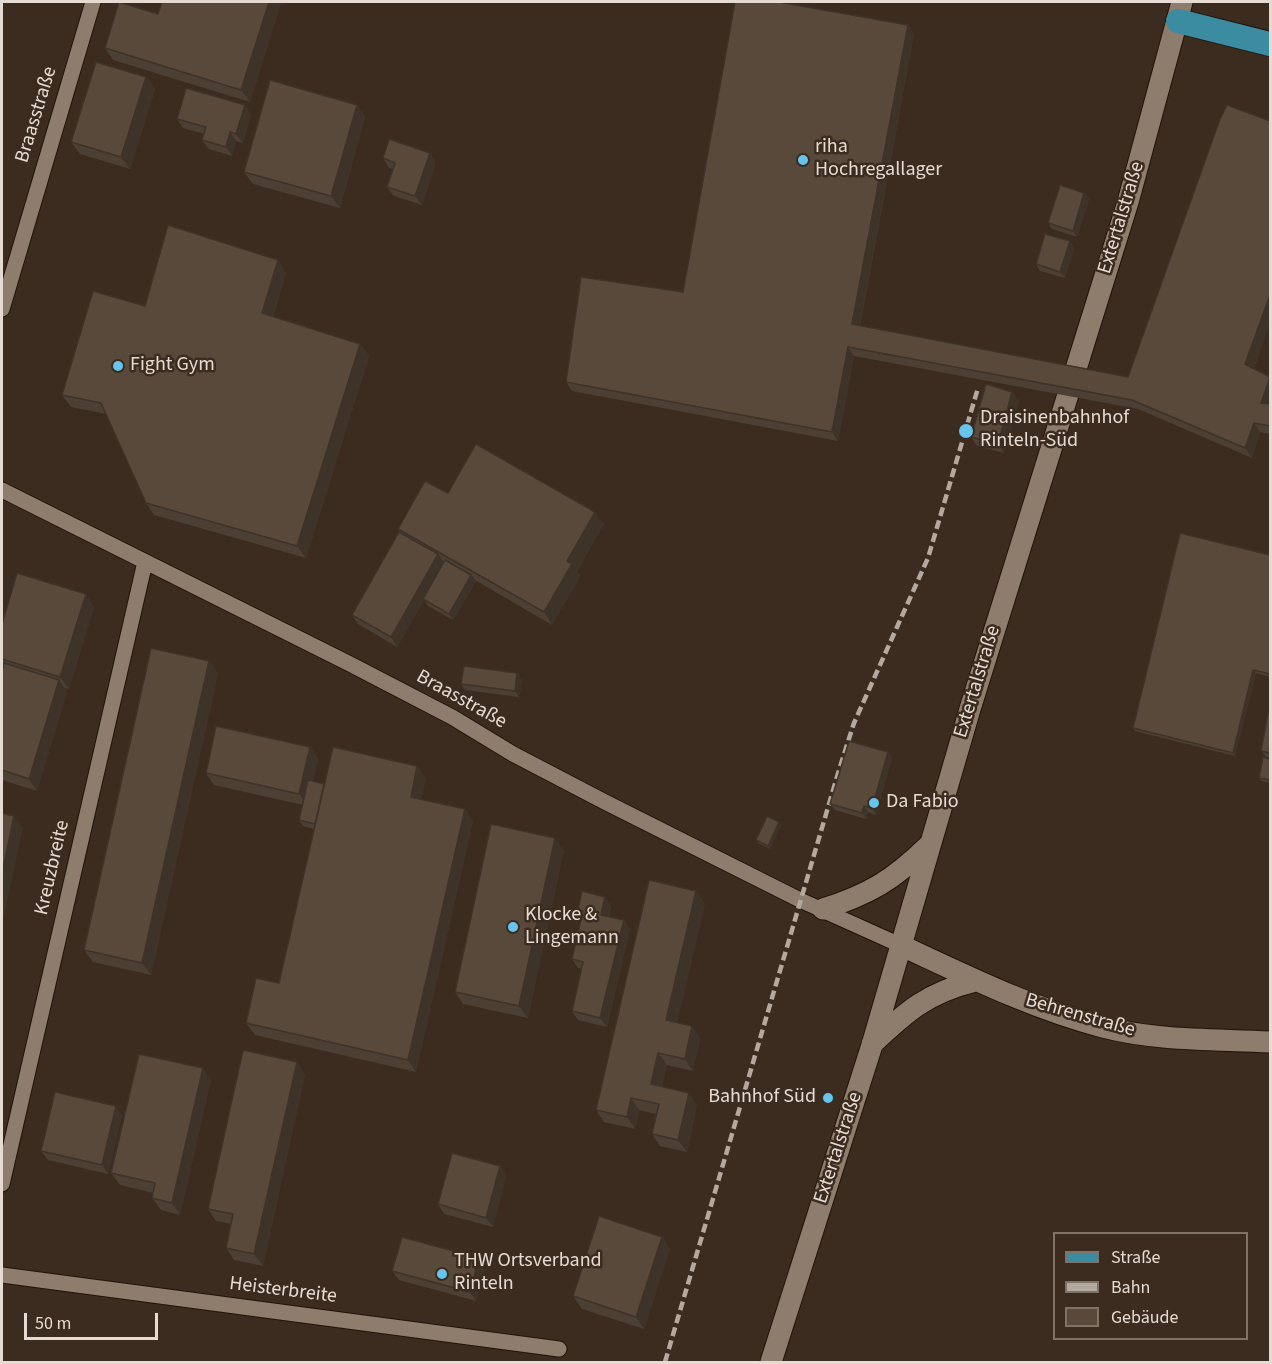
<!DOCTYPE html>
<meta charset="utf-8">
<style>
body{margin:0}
#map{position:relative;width:1272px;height:1364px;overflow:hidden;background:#3b2c1f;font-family:"Source Sans 3",sans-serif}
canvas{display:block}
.frame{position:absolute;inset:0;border:3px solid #e5dbd3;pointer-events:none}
.legend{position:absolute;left:1053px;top:1232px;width:195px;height:108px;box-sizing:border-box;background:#3b2c1f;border:2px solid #7f7267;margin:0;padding:8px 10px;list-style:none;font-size:18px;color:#e5dbd3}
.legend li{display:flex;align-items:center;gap:12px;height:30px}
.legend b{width:30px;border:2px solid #7f7267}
.scale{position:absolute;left:24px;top:1313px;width:134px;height:27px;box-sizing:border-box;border:3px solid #e5dbd3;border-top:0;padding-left:8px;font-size:18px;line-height:21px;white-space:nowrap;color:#e5dbd3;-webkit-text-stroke:4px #3b2c1f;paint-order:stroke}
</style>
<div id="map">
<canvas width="1272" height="1364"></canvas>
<div class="frame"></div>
<ul class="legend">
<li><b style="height:8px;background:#3b8ba1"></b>Straße</li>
<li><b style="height:8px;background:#b4a9a0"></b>Bahn</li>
<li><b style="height:16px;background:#58493b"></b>Gebäude</li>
</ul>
<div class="scale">50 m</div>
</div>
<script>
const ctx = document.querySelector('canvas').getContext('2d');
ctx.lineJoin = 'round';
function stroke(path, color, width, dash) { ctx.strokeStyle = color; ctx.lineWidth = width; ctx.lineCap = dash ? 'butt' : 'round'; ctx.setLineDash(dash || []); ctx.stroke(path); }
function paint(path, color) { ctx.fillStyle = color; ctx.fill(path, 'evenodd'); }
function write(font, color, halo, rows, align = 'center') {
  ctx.font = font + ' "Source Sans 3",sans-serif'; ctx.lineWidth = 5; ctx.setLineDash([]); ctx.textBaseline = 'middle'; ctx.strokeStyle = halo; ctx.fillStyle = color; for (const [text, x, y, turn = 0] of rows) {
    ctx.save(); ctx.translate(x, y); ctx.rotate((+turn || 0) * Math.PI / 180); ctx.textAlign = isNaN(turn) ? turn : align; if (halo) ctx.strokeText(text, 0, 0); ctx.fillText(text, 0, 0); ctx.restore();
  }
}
const street = new Path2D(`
 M2,309L93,2
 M2,490L350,664L452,717L513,754L605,802L800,900L900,945
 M2,1184L145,562
 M2,1275L559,1349`);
const secondary = new Path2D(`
 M823,909C870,894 893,880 928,846
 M900,945C967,976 1031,1008 1103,1027C1157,1041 1215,1039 1270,1042
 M872,1044C907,1011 927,993 975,981
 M771,1362L872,1045L970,709L1128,202L1182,2`);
const primary = new Path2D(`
 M1178,21L1270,44`);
stroke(street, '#211408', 17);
stroke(secondary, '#211408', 23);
stroke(primary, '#211408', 26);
stroke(street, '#8e7c6d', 15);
stroke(secondary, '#8e7c6d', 21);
stroke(primary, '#3b8ba1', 24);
stroke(new Path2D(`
 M665,1362L839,770L854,723L928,558L978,388`), '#b4a9a0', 4.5, [9, 4.5]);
paint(new Path2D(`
 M162,2H281L250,102L113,60L105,48L158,14Z
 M908,25L914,34L860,326L1128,377L1270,121V322L1254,368L1270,378V434L1260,432L1252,458L1138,409L854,356L838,441L572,391L566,382L683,292Z
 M146,77L155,89L130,169L80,154L71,142Z
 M357,105L365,117L340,208L253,184L244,172Z
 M251,114L243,143L236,141L232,156L209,149L202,140L204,134L183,128L177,119Z
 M383,158L436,162L422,205L394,196L387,187L393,169L389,168Z
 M1084,193L1089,199L1077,237L1052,229L1048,223Z
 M1070,241L1074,248L1065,278L1040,271L1036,264Z
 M278,260L286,273L273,317L360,344L369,356L306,558L154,515L146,503L106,414L71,407L62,395L145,306Z
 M1012,392L1019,401L1004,453L977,446L971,437Z
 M448,493L604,524L577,571L580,576L552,625L475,580L476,581L453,620L428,606L424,600L397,647L358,624L352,615L400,533L398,529Z
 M1270,555V677L1256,673L1235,756L1135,731L1133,728Z
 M94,607L69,689L65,688L67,692L37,791L2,780V624Z
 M209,661L218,673L151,975L93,962L84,950Z
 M517,673L522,680L519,697L465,690L461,684Z
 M1270,714V758L1266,757L1261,751Z
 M310,747L318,759L313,781L324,784L417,766L426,779L421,799L465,809L473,821L416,1072L255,1035L246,1023L279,983L314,829L303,826L299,820L303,805L214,785L206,773Z
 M888,752L892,758L876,815L868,812L866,819L835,810L830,804Z
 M1270,759V783L1261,781L1259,778Z
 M779,822L781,825L770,849L758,843L756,840Z
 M564,850L528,1018L463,1004L455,992Z
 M605,897L611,906L609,917L624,920L630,929L607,1027L578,1020L572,1011L582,969L578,968L572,959L582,917L578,910Z
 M705,903L677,1023L692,1026L700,1039L693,1071L667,1065L662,1087L697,1105L687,1152L660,1146L652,1134L656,1114L639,1110L635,1129L604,1122L596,1110Z
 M203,1068L211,1080L180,1215L161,1210L152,1198L153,1193L120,1185L111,1173Z
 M305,1074L263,1266L234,1260L226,1248L231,1224L216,1221L208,1209Z
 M122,1115L108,1174L48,1160L41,1151Z
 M500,1166L506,1175L493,1227L444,1214L438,1204Z
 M662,1237L670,1249L644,1329L582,1309L573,1296Z
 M485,1267L476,1301L399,1280L392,1271Z`), '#4c3f33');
paint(new Path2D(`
 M269,2H281L250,102L241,90Z
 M908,25L914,34L858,334L852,324Z
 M2,61L4,64L2,74Z
 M146,77L155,89L130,169L121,157Z
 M245,105L251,114L243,143L236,134Z
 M357,105L365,117L340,208L331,196Z
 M230,132L236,141L232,156L226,147Z
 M430,153L436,162L422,205L415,196Z
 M1084,193L1089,199L1077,237L1073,231Z
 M1070,241L1074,248L1065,278L1060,272Z
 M278,260L286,273L270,325L262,313Z
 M1270,295V322L1252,373L1245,364Z
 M360,344L369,356L306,558L297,546Z
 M848,347L854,356L838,441L832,432Z
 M1270,377V403L1268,412L1261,403Z
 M1012,392L1019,401L1004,453L998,444Z
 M1254,423L1260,432L1252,458L1245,448Z
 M595,512L604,524L577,571L580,576L552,625L544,612L567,561Z
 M438,554L445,564L397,647L391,637Z
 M471,575L476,581L453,620L449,614Z
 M86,594L94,607L69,689L60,677Z
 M209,661L218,673L151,975L142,963Z
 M1253,670L1256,673L1235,756L1233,753Z
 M517,673L522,680L519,697L515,691Z
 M59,680L67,692L37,791L29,779Z
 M310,747L318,759L308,806L299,794Z
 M888,752L892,758L876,815L872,808Z
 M417,766L426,779L419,809L411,797Z
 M864,806L868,812L866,819L862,813Z
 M465,809L473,821L416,1072L408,1060Z
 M14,816L23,828L2,925V874Z
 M779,822L781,825L770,849L768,846Z
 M555,838L564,850L528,1018L519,1006Z
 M696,891L705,903L675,1033L666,1020Z
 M605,897L611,906L607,924L601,915Z
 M624,920L630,929L607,1027L600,1018Z
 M692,1026L700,1039L693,1071L685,1059Z
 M658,1053L667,1065L660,1096L651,1084Z
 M297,1062L305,1074L263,1266L254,1254Z
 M203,1068L211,1080L180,1215L172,1203Z
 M689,1093L697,1105L687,1152L678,1140Z
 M631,1098L639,1110L635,1129L627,1117Z
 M116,1106L122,1115L108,1174L102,1165Z
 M500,1166L506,1175L493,1227L486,1218Z
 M662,1237L670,1249L644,1329L636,1317Z
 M479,1258L485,1267L476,1301L470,1292Z`), '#3e3329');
const building = new Path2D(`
 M119,2L158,14L162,2H269L241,90L105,48Z
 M735,2H779L908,25L852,324L1128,377L1220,119L1227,105L1270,121V295L1245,364L1270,377L1261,403L1270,404V426L1254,423L1245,448L1132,400L848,347L832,432L566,382L581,277L683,292Z
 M96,62L146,77L121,157L71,142Z
 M270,80L357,105L331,196L244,172Z
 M186,88L245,105L236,134L230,132L226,147L202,140L206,127L177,119Z
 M389,139L430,153L415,196L387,187L395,163L383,158Z
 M1060,185L1084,193L1073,231L1048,223Z
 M168,225L278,260L262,313L360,344L297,546L146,503L101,403L62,395L93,291L145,306Z
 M1045,234L1070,241L1060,272L1036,264Z
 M986,384L1012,392L998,444L971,437Z
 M476,444L595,512L567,561L572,564L544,612L398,529L425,481L448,493Z
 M399,532L438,554L391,637L352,615Z
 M1180,533L1270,555V674L1253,670L1233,753L1133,728Z
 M445,560L471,575L449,614L423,599Z
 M17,573L86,594L60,677L2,659V624Z
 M151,648L209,661L142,963L84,950Z
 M4,663L59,680L29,779L2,770V671Z
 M464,666L517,673L515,691L461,684Z
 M1268,713L1270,714V753L1261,751Z
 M216,726L310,747L299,794L206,773Z
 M849,741L888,752L872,808L864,806L862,813L830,804Z
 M333,747L417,766L411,797L465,809L408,1060L246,1023L256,978L279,983Z
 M1263,757L1270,759V780L1259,778Z
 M308,780L324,784L315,824L299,820Z
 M2,813L14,816L2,874Z
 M767,816L779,822L768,846L756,840Z
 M491,824L555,838L519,1006L455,992Z
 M649,880L696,891L666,1020L692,1026L685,1059L658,1053L651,1084L689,1093L678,1140L652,1134L659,1104L631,1098L627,1117L596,1110Z
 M582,891L605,897L601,915L624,920L600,1018L572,1011L583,962L572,959L583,911L578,910Z
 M243,1050L297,1062L254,1254L226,1248L233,1214L208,1209Z
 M139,1054L203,1068L172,1203L152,1198L155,1183L111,1173Z
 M55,1092L116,1106L102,1165L41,1151Z
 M452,1153L500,1166L486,1218L438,1204Z
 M599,1216L662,1237L636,1317L573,1296Z
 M402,1237L479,1258L470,1292L392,1271Z`);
paint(building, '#58493b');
stroke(building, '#3e3329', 1.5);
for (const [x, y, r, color] of [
 [803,160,6,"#66c4ef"],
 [118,366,6,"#66c4ef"],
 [966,431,8,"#66c4ef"],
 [874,803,6,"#66c4ef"],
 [513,927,6,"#66c4ef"],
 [828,1098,6,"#66c4ef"],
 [442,1274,6,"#66c4ef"]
]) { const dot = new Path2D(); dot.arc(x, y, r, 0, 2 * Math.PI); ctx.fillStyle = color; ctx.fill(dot); stroke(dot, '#3b2c1f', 2); }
write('20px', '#e5dbd3', '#3b2c1f', [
 ["Braasstraße",37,115,-73],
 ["Extertalstraße",1122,218,-73],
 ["Extertalstraße",978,682,-73],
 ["Braasstraße",461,700,29],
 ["Kreuzbreite",53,868,-77],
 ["Behrenstraße",1080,1016,16],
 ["Extertalstraße",839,1148,-72],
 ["Heisterbreite",283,1291,7]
]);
write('20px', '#e5dbd3', '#3b2c1f', [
 ["riha",815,148],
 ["Hochregallager",815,171],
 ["Fight Gym",130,366],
 ["Draisinenbahnhof",980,419],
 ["Rinteln-Süd",980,442],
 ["Da Fabio",886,803],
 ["Klocke &",525,916],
 ["Lingemann",525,939],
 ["Bahnhof Süd",816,1098,"right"],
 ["THW Ortsverband",454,1262],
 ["Rinteln",454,1285]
], 'left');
</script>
